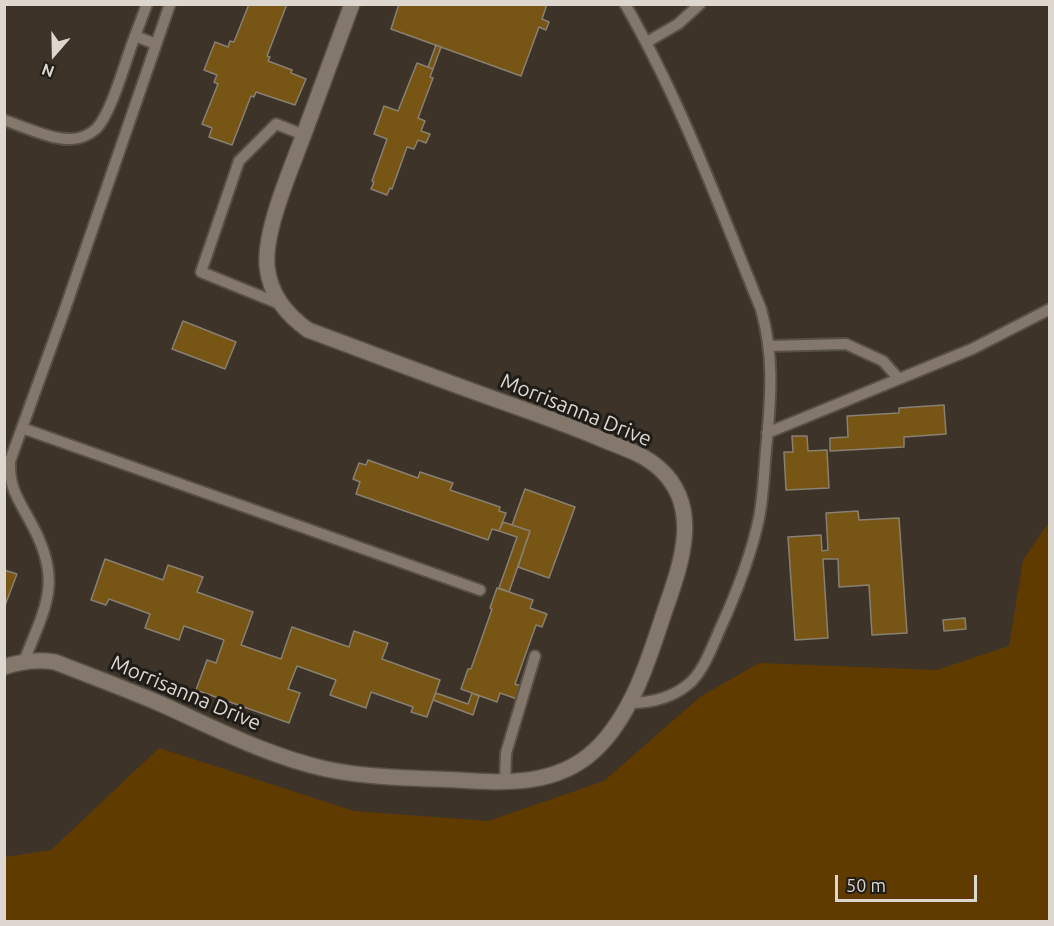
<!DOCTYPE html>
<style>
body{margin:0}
#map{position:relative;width:1054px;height:926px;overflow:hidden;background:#3d3328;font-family:Ubuntu,sans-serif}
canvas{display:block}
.frame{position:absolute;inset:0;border:6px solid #ddd7d0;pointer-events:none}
.north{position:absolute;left:24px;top:24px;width:60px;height:60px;-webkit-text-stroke:4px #201c17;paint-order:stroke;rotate:200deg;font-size:16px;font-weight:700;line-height:24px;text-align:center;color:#ddd7d0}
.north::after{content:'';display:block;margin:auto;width:21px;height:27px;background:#ddd7d0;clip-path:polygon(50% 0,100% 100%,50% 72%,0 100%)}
.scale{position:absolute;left:835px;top:875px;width:142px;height:27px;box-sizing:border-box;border:3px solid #ddd7d0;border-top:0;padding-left:8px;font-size:18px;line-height:21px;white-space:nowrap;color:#ddd7d0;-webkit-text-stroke:4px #201c17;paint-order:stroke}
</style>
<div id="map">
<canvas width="1054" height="926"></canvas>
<div class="frame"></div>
<div class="north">N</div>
<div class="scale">50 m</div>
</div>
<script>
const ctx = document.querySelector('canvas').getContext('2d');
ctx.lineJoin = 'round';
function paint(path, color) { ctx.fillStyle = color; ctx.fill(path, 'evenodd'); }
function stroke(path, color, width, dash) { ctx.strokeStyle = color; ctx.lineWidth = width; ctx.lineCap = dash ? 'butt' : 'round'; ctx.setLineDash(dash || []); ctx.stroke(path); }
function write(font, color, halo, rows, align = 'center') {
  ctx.font = font + ' Ubuntu,sans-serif'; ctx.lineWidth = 6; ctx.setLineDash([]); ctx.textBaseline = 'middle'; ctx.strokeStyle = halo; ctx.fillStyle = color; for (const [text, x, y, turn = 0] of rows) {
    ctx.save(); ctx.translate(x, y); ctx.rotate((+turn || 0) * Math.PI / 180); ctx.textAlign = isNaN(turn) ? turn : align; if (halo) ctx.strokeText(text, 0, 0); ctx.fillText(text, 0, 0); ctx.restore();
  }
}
paint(new Path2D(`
 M1049,524V921H5V857L51,850L159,748L354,811L488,821L604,781L700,697L759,663L937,670L1009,646L1023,560L1047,525Z`), '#603b00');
const building = new Path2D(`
 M249,4H287L267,56L270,57L268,61L292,70L291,73L306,79L295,105L256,92L254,97L251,96L232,145L209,137L212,128L202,124L218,84L214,82L217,75L204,70L215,42L228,47L230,41L234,42Z
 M399,4H547L542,19L549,22L546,30L539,27L521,76L391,29Z
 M436,45L441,47L433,69L428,67Z
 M417,63L433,69L430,77L433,78L418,118L425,121L421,131L430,134L426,143L418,140L414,149L407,147L392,189L390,188L387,195L371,189L374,182L372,181L387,139L374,134L384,106L398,111Z
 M183,321L236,342L225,369L172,349Z
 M944,405L946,434L904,437V447L830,451V438L848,437L847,416L899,413V408Z
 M792,436H807L808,451L827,450L829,488L786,490L784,452H793Z
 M368,460L418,478L420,472L453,483L450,490L500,507L499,511L506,513L499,531L492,529L488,540L356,494L360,482L353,479L359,463L366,465Z
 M525,489L575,507L549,578L518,567L530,531L512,525Z
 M858,511L859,520L899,518L907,633L872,635L869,585L839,587L838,559H823L828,638L795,640L788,537L821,535L822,551L828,550L826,513Z
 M503,522L530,531L509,592L499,588L517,537L499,531Z
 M105,559L163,580L168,565L203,577L197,592L253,612L241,645L281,659L292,627L349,647L354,631L388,643L382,659L440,680L427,717L411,712L413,707L371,692L366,708L330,695L336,680L297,666L288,689L300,693L289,723L196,690L207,660L216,663L224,640L184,626L179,640L145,628L150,614L109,599L106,605L91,600Z
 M4,570L17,574L4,608Z
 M497,588L533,600L530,608L547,614L542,627L536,625L515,684L521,686L517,699L500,693L497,702L461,689L468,669H471L492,609L490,608Z
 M965,618L966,629L944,631L943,620Z
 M436,693L468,704L472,693L479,696L473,715L433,700Z`);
paint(building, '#775515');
stroke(building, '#898072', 1.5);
const lane = new Path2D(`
 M147,4L135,36L156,44
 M625,4C681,101 719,206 761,309C774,355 771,394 767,440C764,466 764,493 759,518C751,556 736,594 720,629C712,647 705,667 692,681C674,698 652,703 629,703
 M647,42L678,24L700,4
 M4,120C22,126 52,140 71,139C79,139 89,135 96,129C112,113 126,58 135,36
 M280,304L201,272L239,161L276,124L304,135
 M769,346L846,344L883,361L899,379
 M22,428L480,590
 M767,433L972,349L1050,309
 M24,661C47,604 63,580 30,521C18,499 9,488 10,461L65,309L170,4
 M505,782L506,753L535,656`);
const street = new Path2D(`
 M4,667C22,661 37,659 55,662C91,676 126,689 161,704C214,728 268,756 326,769C369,778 414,778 458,780C506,783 557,786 595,750C631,716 648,662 663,616C679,569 704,509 660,469C644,454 623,448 604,440C571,426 537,414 503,402C438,379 373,354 308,330C286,314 270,295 267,266C264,230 291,169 304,134C320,91 336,48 352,4`);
stroke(lane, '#585046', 14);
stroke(street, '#585046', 18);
stroke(lane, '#83786b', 10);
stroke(street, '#83786b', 15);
write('21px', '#ddd7d0', '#201c17', [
 ["Morrisanna Drive",576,410,22],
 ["Morrisanna Drive",186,693,23]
]);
</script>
